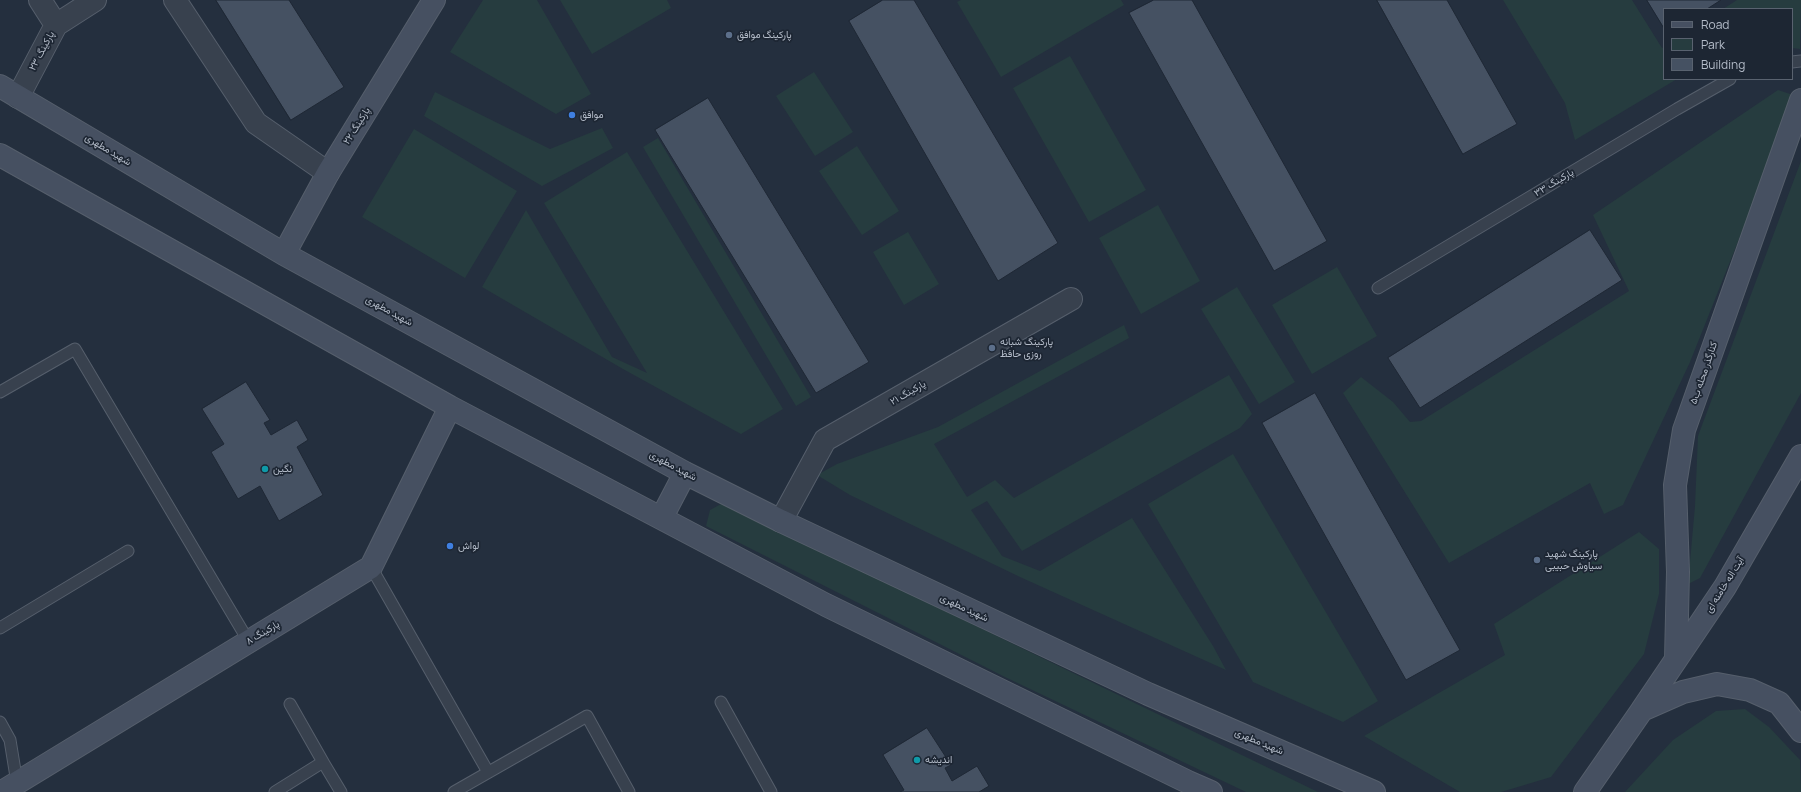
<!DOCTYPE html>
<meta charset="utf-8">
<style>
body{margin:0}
#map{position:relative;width:1801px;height:792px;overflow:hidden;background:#242f3e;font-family:Manrope,sans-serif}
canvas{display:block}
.legend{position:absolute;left:1663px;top:8px;width:130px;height:72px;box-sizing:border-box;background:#1d2633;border:1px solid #59626f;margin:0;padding:5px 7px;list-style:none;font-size:12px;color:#b4bcc9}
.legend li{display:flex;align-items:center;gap:8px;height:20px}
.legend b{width:20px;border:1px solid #59626f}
</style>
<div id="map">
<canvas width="1801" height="792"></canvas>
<ul class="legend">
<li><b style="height:5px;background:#465061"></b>Road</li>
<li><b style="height:11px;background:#263c3f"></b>Park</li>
<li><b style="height:11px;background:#455162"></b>Building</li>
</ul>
</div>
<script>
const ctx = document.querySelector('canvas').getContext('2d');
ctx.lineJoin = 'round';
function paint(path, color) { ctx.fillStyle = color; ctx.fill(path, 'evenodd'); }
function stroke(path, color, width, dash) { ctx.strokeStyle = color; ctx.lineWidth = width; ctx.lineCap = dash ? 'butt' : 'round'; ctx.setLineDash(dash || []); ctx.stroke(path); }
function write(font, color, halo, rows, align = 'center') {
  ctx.font = font + ' Manrope,Vazirmatn,sans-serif'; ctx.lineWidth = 3.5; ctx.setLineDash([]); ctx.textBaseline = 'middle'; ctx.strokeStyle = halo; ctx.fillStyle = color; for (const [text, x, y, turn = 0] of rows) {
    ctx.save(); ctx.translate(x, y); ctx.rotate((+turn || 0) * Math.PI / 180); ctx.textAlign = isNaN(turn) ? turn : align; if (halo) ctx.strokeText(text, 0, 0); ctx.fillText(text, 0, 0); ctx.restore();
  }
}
paint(new Path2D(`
 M483,0H537L591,94L556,114L450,52Z
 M560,0H667L671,8L592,54Z
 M961,0H1121L1124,5L1001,77L957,2Z
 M1503,0H1632L1662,48L1664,47V79H1677L1575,140L1565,103Z
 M1737,0H1801L1800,49L1792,48V9H1723Z
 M1070,56L1146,190L1089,222L1013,88Z
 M814,72L853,132L815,156L776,96Z
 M1778,90L1796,96L1690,362L1623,505L1604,514L1590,483L1449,563L1343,393L1361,377L1393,402L1410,422L1421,421L1629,291L1593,215Z
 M435,92L550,149L602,128L613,148L542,186L424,116Z
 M414,129L517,191L465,278L362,217Z
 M658,138L811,397L796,406L643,147Z
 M857,146L899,211L862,235L819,171Z
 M627,152L783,409L741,434L623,369L482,287L526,210L612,357L647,373L544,203Z
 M1801,161V393L1700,578L1688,584L1695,506L1698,436Z
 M1158,205L1200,281L1141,314L1099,238Z
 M908,232L939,284L904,305L873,252Z
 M1337,267L1377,336L1312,374L1272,305Z
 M1237,287L1295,382L1259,404L1201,309Z
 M1124,325L1129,338L934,444L967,497L995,480L1014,498L1229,375L1252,414L1240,428L1022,551L987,501L971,510L1002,556L1040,571L1132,518L1213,646L1226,670L1020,577L850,495L817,475L837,464L938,427Z
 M1233,454L1378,701L1343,722L1253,682L1148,504Z
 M723,503L1318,792H1246L1005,677L706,526L710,510Z
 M1639,532L1659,549V594L1644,654L1551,777L1501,792H1460L1364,736L1505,655L1494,624Z
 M1745,709L1769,727L1800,760L1801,792H1625L1673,740L1716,711Z`), '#263c3f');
const building = new Path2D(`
 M216,0H289L344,87L291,120Z
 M883,0H914L1058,243L998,281L849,21Z
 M1154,0H1192L1327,241L1274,271L1129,13Z
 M1377,0H1447L1517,124L1463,154Z
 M1647,0H1721L1707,9H1664V28Z
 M708,98L869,362L816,393L655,130Z
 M1590,230L1622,280L1420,408L1388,358Z
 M246,382L270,420L264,423L271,435L297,420L308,440L297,447L323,495L279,521L260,486L238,499L211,452L224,444L202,409Z
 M1315,393L1460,650L1406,680L1262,423Z
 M927,728L951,765L945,768L952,781L977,766L989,786L979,792H900L904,790L883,755Z`);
paint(building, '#455162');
stroke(building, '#1f2835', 1);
const lane = new Path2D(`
 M1792,62L1801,61
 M1378,288L1677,109L1730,79
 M0,392L75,349L249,642
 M371,567L488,772
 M0,628L128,551
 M721,702L771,792
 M0,722L10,740L17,783
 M323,762L341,792
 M275,792L323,762L290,704
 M454,792L587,716L629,792`);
const street = new Path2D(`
 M40,0L56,25
 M175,0L256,123L328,173
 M18,97L56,25L95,0
 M781,521L825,440L1071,299`);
const secondary = new Path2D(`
 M0,86L284,254L685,473L781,521L1148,694L1374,792
 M0,155L450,407L826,605L1188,782L1211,792
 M284,254L328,173L434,0
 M662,517L685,473
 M1676,659L1678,572L1675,485L1684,430L1801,100
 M1642,710L1725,587L1801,456
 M2,792L371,567L450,407
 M1585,792L1642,710L1683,692L1717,684L1750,690L1779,703L1801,731`);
stroke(lane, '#565f6c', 13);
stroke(street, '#565f6c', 24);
stroke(secondary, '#565f6c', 24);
stroke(lane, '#38414e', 11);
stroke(street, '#38414e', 22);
stroke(secondary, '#465061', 22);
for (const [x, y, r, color] of [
 [729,35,4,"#5c6f8a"],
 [572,115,4,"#3f7fe0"],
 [992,348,4,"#5c6f8a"],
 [265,469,4,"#0f9aa8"],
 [450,546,4,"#3f7fe0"],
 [1537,560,4,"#5c6f8a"],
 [917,760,4,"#0f9aa8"]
]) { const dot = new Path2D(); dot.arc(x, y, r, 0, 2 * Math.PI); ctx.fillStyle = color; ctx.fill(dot); stroke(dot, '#1d2633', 1.5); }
write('10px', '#b4bcc9', '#1d2633', [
 ["پارکینگ موافق",737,35],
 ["موافق",580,115],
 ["پارکینگ شبانه",1000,342],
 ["روزی حافظ",1000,354],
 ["نگین",273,469],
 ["لواش",458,546],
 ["پارکینگ شهید",1545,554],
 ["سیاوش حبیبی",1545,566],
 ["اندیشه",925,760]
], 'left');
write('10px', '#b4bcc9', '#1d2633', [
 ["پارکینگ ۲۳",42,51,-62],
 ["پارکینگ ۲۲",357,126,-58],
 ["شهید مطهری",108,150,31],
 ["پارکینگ ۳۳",1554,183,-31],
 ["شهید مطهری",389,311,29],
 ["کنارگذر محله ب۵",1704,373,-71],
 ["پارکینگ ۲۱",908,393,-30],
 ["شهید مطهری",673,466,28],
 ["آیت اله خامنه ای",1725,585,-58],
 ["شهید مطهری",964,608,25],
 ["پارکینگ ۸",263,633,-31],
 ["شهید مطهری",1259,742,23]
]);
</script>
